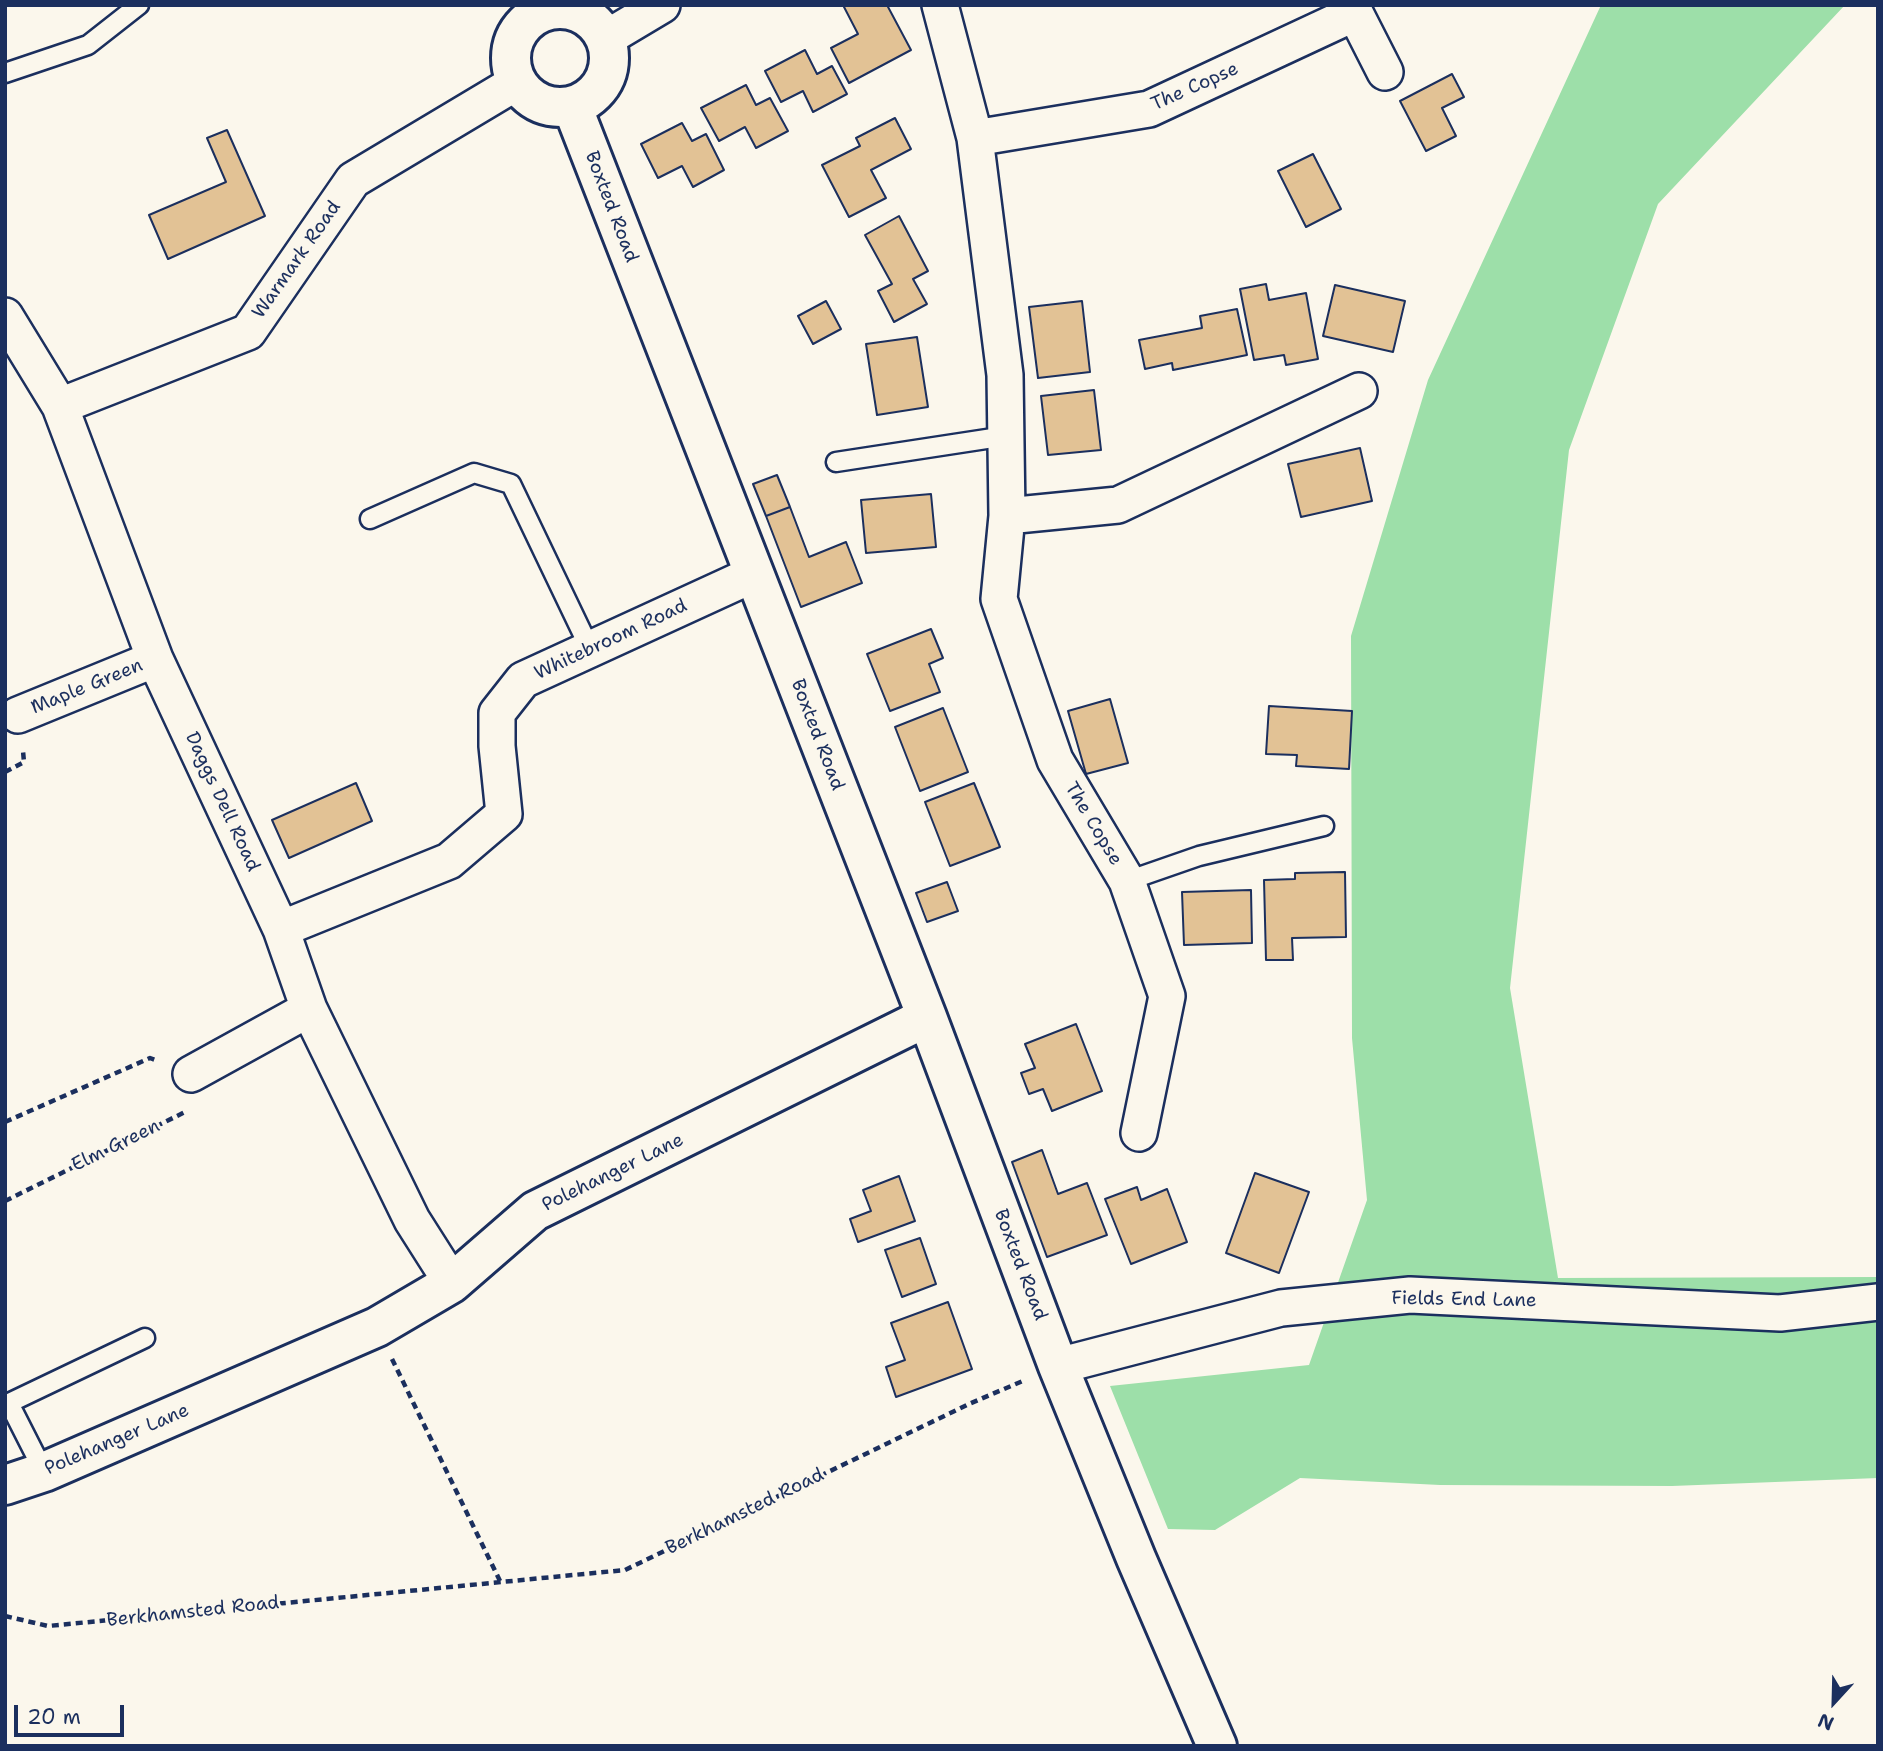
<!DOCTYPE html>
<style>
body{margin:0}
#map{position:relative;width:1883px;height:1751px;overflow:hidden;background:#fbf7ec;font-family:"Shantell Sans",sans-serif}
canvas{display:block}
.frame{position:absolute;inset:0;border:7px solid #1b2f5e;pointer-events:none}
.north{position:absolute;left:1799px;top:1667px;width:70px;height:70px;-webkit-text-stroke:5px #fbf7ec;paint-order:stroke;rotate:202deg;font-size:19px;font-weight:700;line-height:28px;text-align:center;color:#1b2f5e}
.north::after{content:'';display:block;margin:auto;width:24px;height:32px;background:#1b2f5e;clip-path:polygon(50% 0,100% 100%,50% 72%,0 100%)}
.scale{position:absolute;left:14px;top:1705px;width:110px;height:32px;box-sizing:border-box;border:4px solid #1b2f5e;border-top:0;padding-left:9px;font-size:21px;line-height:24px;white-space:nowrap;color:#1b2f5e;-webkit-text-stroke:5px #fbf7ec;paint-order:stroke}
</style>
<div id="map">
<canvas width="1883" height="1751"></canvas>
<div class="frame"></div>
<div class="north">N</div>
<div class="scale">20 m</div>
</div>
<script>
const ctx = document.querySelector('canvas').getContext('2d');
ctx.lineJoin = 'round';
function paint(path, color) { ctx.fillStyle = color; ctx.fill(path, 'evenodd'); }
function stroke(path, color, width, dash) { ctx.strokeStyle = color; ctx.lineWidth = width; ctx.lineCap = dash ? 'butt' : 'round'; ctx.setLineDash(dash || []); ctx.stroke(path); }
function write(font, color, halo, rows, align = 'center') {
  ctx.font = font + ' "Shantell Sans",sans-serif'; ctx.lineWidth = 6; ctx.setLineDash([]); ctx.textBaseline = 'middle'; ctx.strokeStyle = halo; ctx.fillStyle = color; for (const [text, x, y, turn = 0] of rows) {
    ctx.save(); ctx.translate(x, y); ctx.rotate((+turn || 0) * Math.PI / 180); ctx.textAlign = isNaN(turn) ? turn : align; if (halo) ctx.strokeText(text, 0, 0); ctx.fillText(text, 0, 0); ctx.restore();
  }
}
paint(new Path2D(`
 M1601,5H1845L1658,204L1569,450L1510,988L1558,1278L1878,1277V1478L1672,1486L1440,1485L1300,1478L1215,1530L1168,1529L1110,1386L1309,1365L1367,1200L1352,1038L1351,636L1428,380Z`), '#9ddfa9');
const building = new Path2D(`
 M843,5H887L911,50L849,83L831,48L858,34Z
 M805,50L817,74L832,66L847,94L813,112L803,91L781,102L765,71Z
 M1452,74L1464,97L1442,108L1456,136L1426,151L1400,101Z
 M746,85L756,105L770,98L788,131L756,148L745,127L719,141L701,108Z
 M895,118L911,149L871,170L886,198L849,217L822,165L860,146L856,138Z
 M682,123L692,141L706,134L724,170L693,187L682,166L658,178L641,144Z
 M227,130L265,216L168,259L149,215L226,182L207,138Z
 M1313,154L1341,209L1306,227L1278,171Z
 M899,216L928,271L913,279L927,304L894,322L878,291L892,284L865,235Z
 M1266,284L1269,300L1306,293L1318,359L1286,365L1284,355L1254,360L1240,289Z
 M1335,285L1405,301L1393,352L1323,336Z
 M826,301L841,329L813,344L798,316Z
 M1082,301L1090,372L1038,378L1029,307Z
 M1237,309L1247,355L1173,370L1172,363L1145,369L1139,340L1202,328L1200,316Z
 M917,337L928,407L877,415L866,344Z
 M1094,390L1101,450L1048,455L1041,396Z
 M1360,448L1372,501L1301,517L1288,464Z
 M777,475L790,507L766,516L753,484Z
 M931,494L936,547L866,553L861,500Z
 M790,507L809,557L846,542L862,583L801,607L766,516Z
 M931,629L943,658L929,664L940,692L890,711L867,654Z
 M1110,699L1128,763L1086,774L1068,711Z
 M1269,706L1352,711L1349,769L1296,766L1297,755L1266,754Z
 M943,708L968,772L920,791L895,727Z
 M356,783L372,821L289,858L272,820Z
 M974,783L1000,847L950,866L925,802Z
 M1345,872L1346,937L1292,938L1293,960H1266L1264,880L1295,879V873Z
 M947,882L958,911L927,922L916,893Z
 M1251,890L1252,943L1184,945L1182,892Z
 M1076,1024L1102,1091L1052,1111L1043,1089L1029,1094L1021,1073L1035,1068L1025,1044Z
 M1042,1150L1058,1194L1087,1183L1107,1235L1047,1257L1012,1162Z
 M1255,1173L1309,1192L1279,1273L1226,1253Z
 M899,1176L915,1221L858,1242L850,1219L871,1211L863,1190Z
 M1137,1187L1141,1200L1167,1189L1187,1242L1131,1264L1105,1199Z
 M920,1238L936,1284L902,1297L885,1250Z
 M948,1302L972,1369L896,1397L886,1367L905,1360L891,1323Z`);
paint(building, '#e2c295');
stroke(building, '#1b2f5e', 2);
const service = new Path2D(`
 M5,73L88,45L139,5
 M836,462L1006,436
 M370,519L474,473L511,484L590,649
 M1127,881L1199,856L1324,826
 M44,1472L9,1403L145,1338`);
const minor = new Path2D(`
 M940,5L975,138L1005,375L1007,516L999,599L1055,760L1127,881L1167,996L1139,1133
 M1355,13L1385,72
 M605,39L662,5
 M975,138L1149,109L1355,13L1351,5
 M5,316L60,406L155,659L281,929L309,1009L412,1220L452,1283
 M60,406L248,332L353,180L517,82
 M1007,516L1118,505L1359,391
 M18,715L155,659
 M281,929L449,861L504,814L497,746V713L523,680L754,574
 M191,1074L309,1009
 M1058,1366L1281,1308L1410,1295L1780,1313L1878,1302`);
const tertiary = new Path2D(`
 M511 58a49 49 0 1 1 98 0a49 49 0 1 1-98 0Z
 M572,106L927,1017L1058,1366L1136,1558L1217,1746
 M5,1485L44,1472L377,1327L452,1283L535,1211L927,1017`);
stroke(service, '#1b2f5e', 23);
stroke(minor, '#1b2f5e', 40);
stroke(tertiary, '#1b2f5e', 44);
stroke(new Path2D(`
 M5,772L24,762L23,751
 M5,1122L150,1058L158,1061
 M5,1201L187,1111
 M392,1359L500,1581
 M5,1616L48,1626L625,1570L969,1404L1025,1380`), '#1b2f5e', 4.5, [7, 5]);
stroke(service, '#fbf7ec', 18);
stroke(minor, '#fbf7ec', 35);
stroke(tertiary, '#fbf7ec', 38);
write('19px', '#1b2f5e', '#fbf7ec', [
 ["The Copse",1195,87,-24],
 ["Boxted Road",611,207,69],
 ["Warmark Road",297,260,-55],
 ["Whitebroom Road",611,640,-25],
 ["Maple Green",87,687,-22],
 ["Boxted Road",817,735,69],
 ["Daggs Dell Road",222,802,65],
 ["The Copse",1093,824,59],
 ["Elm Green",116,1146,-26],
 ["Polehanger Lane",613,1173,-26],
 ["Boxted Road",1020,1265,69],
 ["Fields End Lane",1464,1300,1],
 ["Polehanger Lane",117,1440,-23],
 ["Berkhamsted Road",745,1512,-26],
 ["Berkhamsted Road",193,1612,-6]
]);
</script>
